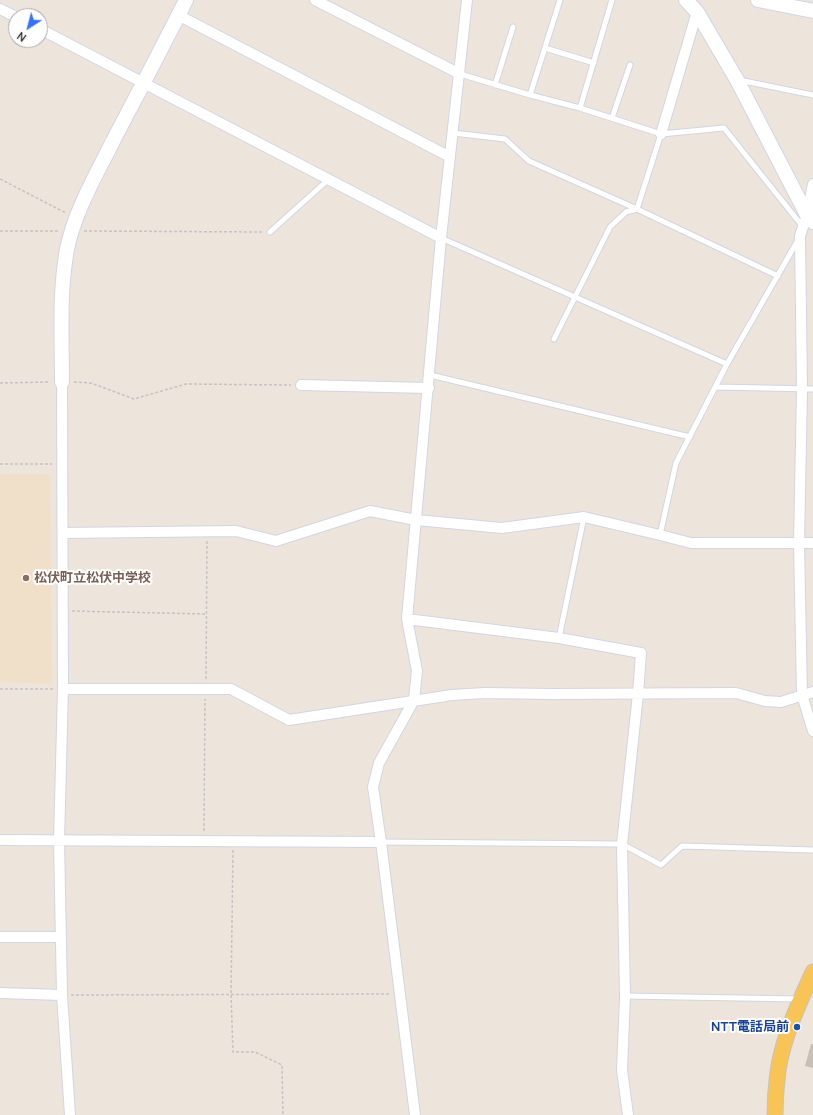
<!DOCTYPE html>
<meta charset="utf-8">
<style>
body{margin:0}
#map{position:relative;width:813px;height:1115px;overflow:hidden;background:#ede4dc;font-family:Manrope,sans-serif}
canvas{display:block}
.north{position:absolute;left:8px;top:8px;width:40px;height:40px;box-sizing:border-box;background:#fff;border:1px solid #aaa;border-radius:50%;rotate:216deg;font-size:11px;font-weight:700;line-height:16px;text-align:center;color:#2b2b2b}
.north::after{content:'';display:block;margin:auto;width:14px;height:18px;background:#376fff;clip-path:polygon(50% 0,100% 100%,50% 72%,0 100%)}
</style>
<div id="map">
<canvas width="813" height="1115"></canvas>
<div class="north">N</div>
</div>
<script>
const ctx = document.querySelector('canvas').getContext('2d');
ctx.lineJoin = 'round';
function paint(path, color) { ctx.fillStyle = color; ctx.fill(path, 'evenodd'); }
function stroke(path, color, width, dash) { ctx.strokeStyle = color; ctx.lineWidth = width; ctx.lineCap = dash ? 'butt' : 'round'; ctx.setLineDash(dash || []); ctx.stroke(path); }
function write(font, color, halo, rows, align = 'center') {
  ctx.font = font + ' Manrope,"Noto Sans JP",sans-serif'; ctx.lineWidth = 4; ctx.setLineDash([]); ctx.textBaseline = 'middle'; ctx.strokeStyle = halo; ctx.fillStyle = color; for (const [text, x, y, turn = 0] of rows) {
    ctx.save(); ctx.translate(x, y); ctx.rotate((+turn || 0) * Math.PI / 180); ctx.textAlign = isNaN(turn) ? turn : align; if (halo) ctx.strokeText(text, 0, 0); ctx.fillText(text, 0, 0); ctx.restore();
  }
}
paint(new Path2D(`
 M0,474H50L52,684L0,682Z`), '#f0e0ca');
paint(new Path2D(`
 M811,1044H813V1068L805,1066Z`), '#c6c0b7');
const lane = new Path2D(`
 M545,48L594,63
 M460,74L530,95L580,108L661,134L724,128L803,227
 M739,80L813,95
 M495,85L513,27
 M530,95L560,0
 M580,108L612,0
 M612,118L630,65
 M453,133L505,139L529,161L637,209
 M661,134L637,209L778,276
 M270,232L329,179
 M441,238L727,364
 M554,339L610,227L626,212L637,209
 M430,375L690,437
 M716,387L813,389
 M660,535L676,463L727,364L798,240
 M559,638L584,517
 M381,842L622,844L661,865L682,846L813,850
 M625,996L799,999`);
const street = new Path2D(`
 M315,0L460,74
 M0,9L16,17
 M178,15L450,157
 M40,29L441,238
 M661,134L697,12
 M813,184L807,215L800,236L802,389L799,543L802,695L813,731
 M62,382L63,689L59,840L62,995L70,1115
 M301,385L429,388
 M63,533L236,531L276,541L370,511L416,520L502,528L584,517L660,535L691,543H813
 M407,619L559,638L641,653L638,694L622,844L625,996L622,1070L628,1115
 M63,689H231L289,720L452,695L484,693L552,694L736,693L765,701L781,702L813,692
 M0,840L381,842
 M0,937H61
 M0,993L62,995
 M415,1115L381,842L373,787L379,763L414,700L417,671L407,619L441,238L467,0`);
const secondary = new Path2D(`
 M686,0L697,12L737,80L807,215L813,222
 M758,0L813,11
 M62,382C62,338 59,293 67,249C75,211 95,177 112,143C137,95 162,48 186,0`);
const primary = new Path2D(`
 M775,1115C775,1101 776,1086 778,1071C783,1037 799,1003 813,972`);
stroke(lane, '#d1d6e4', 7);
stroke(street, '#d1d6e4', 12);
stroke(secondary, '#d1d6e4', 16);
stroke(primary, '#c4c4c4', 17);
stroke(new Path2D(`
 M0,179L66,213
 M0,231H60
 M84,231L262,232
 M74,382L91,383L134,399L186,384L291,385
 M0,383L50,382
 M0,464H52
 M72,611L206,614
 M206,679L207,541
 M0,689H54
 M204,831L205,699
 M233,850L231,994L233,1052H255L282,1065L283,1115
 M71,995L390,994`), '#c4c4c4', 1.5, [3, 2]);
stroke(lane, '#fff', 5);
stroke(street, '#fff', 10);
stroke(secondary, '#fff', 14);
stroke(primary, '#f9c456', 15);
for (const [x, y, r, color] of [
 [26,578,4,"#8d6e63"],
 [797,1027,4,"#1a4fb4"]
]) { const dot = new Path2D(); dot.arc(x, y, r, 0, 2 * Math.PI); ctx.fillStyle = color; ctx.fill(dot); stroke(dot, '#fff', 1.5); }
write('bold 13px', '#785e54', '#fff', [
 ["松伏町立松伏中学校",34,578]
], 'left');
write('bold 13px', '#164399', '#fff', [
 ["NTT電話局前",789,1027]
], 'right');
</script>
